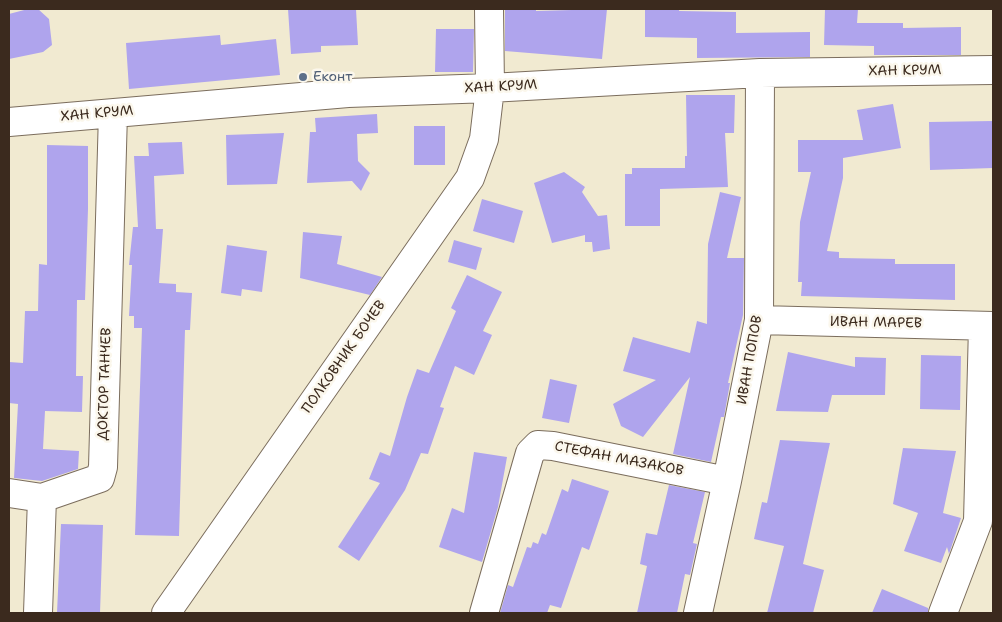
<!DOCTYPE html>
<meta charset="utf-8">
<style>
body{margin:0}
#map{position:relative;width:1002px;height:622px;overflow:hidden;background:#f1ead1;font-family:"Shantell Sans",sans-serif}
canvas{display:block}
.frame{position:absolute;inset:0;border:10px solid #3b2a1e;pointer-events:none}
</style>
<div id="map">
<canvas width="1002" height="622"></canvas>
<div class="frame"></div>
</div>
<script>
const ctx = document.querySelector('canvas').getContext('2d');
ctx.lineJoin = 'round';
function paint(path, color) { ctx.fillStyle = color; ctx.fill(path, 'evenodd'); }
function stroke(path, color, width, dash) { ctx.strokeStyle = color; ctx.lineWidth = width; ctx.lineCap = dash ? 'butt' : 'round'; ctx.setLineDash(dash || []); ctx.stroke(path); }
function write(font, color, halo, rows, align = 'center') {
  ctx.font = font + ' "Shantell Sans",sans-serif'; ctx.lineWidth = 5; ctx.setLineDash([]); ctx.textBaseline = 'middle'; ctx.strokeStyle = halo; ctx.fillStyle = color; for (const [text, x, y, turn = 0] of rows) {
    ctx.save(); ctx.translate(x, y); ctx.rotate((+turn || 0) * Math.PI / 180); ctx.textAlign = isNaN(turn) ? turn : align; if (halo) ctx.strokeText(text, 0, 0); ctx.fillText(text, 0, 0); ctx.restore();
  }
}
paint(new Path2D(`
 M28,9H38L49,19L52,45L43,52L9,59V14Z
 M288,9H356L358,45L321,46V52L291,54Z
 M505,9H536V11L607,9L602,59L505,51Z
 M645,9H679V11L736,12V33L810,32V57L697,58V38L645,37Z
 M825,9H858L857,23H903V28L961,27V55H874V46L824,45Z
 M436,29H474L473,72H435Z
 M220,35L221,45L276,39L280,75L129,89L126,43Z
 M686,95H735L734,133H725L728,187L660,189V226H625V174H632V168H685V156H687Z
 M893,104L901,148L843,158V178L827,251L839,252V258L895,259V264H955V300L801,296L802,282H798L800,222L811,172H798V140H863L857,110Z
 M377,114L378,133L357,134L358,161L370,173L361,191L352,181L307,183L310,132H316L315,118Z
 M993,121V168L930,170L929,122Z
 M414,126H445V165H414Z
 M284,133L277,184L227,185L226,135Z
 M182,142L184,174L154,176L156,229H163L159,283L176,284V292L192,293L190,330H185L179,536L135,535L142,328H134V316H129L132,265H129L133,227H138L134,156H149L148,143Z
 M47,145L88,146V209L85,300H77L76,376H83L82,412L45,411L43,449L79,451L78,469L42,481L14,478L18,404L9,403V362L23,363L25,311H38L39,264L47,265Z
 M564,172L585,187L582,192L598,216L607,215L610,249L593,252L592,242H585V235L552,243L534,183Z
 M720,192L741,197L727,258H744L743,315L728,383H730L724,417H721L711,462L673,454L690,377L643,437L621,426L613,404L656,380L623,371L633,337L690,353L697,321L707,324L708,244Z
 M482,199L523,211L514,243L473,231Z
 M303,232L342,236L337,264L382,277L370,295L300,278Z
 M454,240L482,248L476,270L448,262Z
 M227,245L267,251L262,292L242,289L241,296L221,293Z
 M467,275L502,292L483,331L492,335L474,375L455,366L440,407L444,408L428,454L421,453L405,490L359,561L338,547L380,483L369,479L380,452L390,456L407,397L417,369L429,373L456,311L451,308Z
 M788,352L855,367V357L886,358L885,395H832L828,412L776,411Z
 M921,355L961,356L960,410L920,409Z
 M550,379L577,385L569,423L542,418Z
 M780,440L830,443L803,564L824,570L813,613H767L784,546L754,539L762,502L767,503Z
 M903,448L956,451L943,513L961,518L949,554L947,547L941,563L904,551L918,513L893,504Z
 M474,452L507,457L498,507L482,562L439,547L452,508L464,513Z
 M572,479L609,491L589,550L582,547L561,608L550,605L547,613H500L508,585L513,587L527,547L531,548L533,542L538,544L542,533L546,535L562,489L568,492Z
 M669,485L705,492L693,543L697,544L690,575L685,574L677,613H637L647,566L640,564L646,533L657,535Z
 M61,524L103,525L100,613H57Z
 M882,589L928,608V613H872Z`), '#afa4ed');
const minor = new Path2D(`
 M9,122L348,93L490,88L760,73L993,70
 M759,320L993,326
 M9,493L42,498
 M38,613L42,498L100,478L103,467L113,113
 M166,613L470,178L484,139L490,88L489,9
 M484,613L530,453L538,445L553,446L727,481
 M698,613L727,481L759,320L760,73
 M943,613L978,521L983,326`);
stroke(minor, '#7b6d5d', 30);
stroke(minor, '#fff', 28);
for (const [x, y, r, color] of [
 [303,77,5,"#5c6f8a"]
]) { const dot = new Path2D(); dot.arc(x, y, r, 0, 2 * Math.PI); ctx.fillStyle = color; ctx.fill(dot); stroke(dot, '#fbf7ec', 2); }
write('14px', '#3b2a1e', '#fbf7ec', [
 ["ХАН КРУМ",905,71,-1],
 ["ХАН КРУМ",501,87,-3],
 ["ХАН КРУМ",97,114,-5],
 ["ИВАН МАРЕВ",876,323,1],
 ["ПОЛКОВНИК БОЧЕВ",344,357,-55],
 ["ИВАН ПОПОВ",750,360,-80],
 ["ДОКТОР ТАНЧЕВ",105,384,-88],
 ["СТЕФАН МАЗАКОВ",619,459,11]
]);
write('14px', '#4e5e75', '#fbf7ec', [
 ["Еконт",313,77]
], 'left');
</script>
